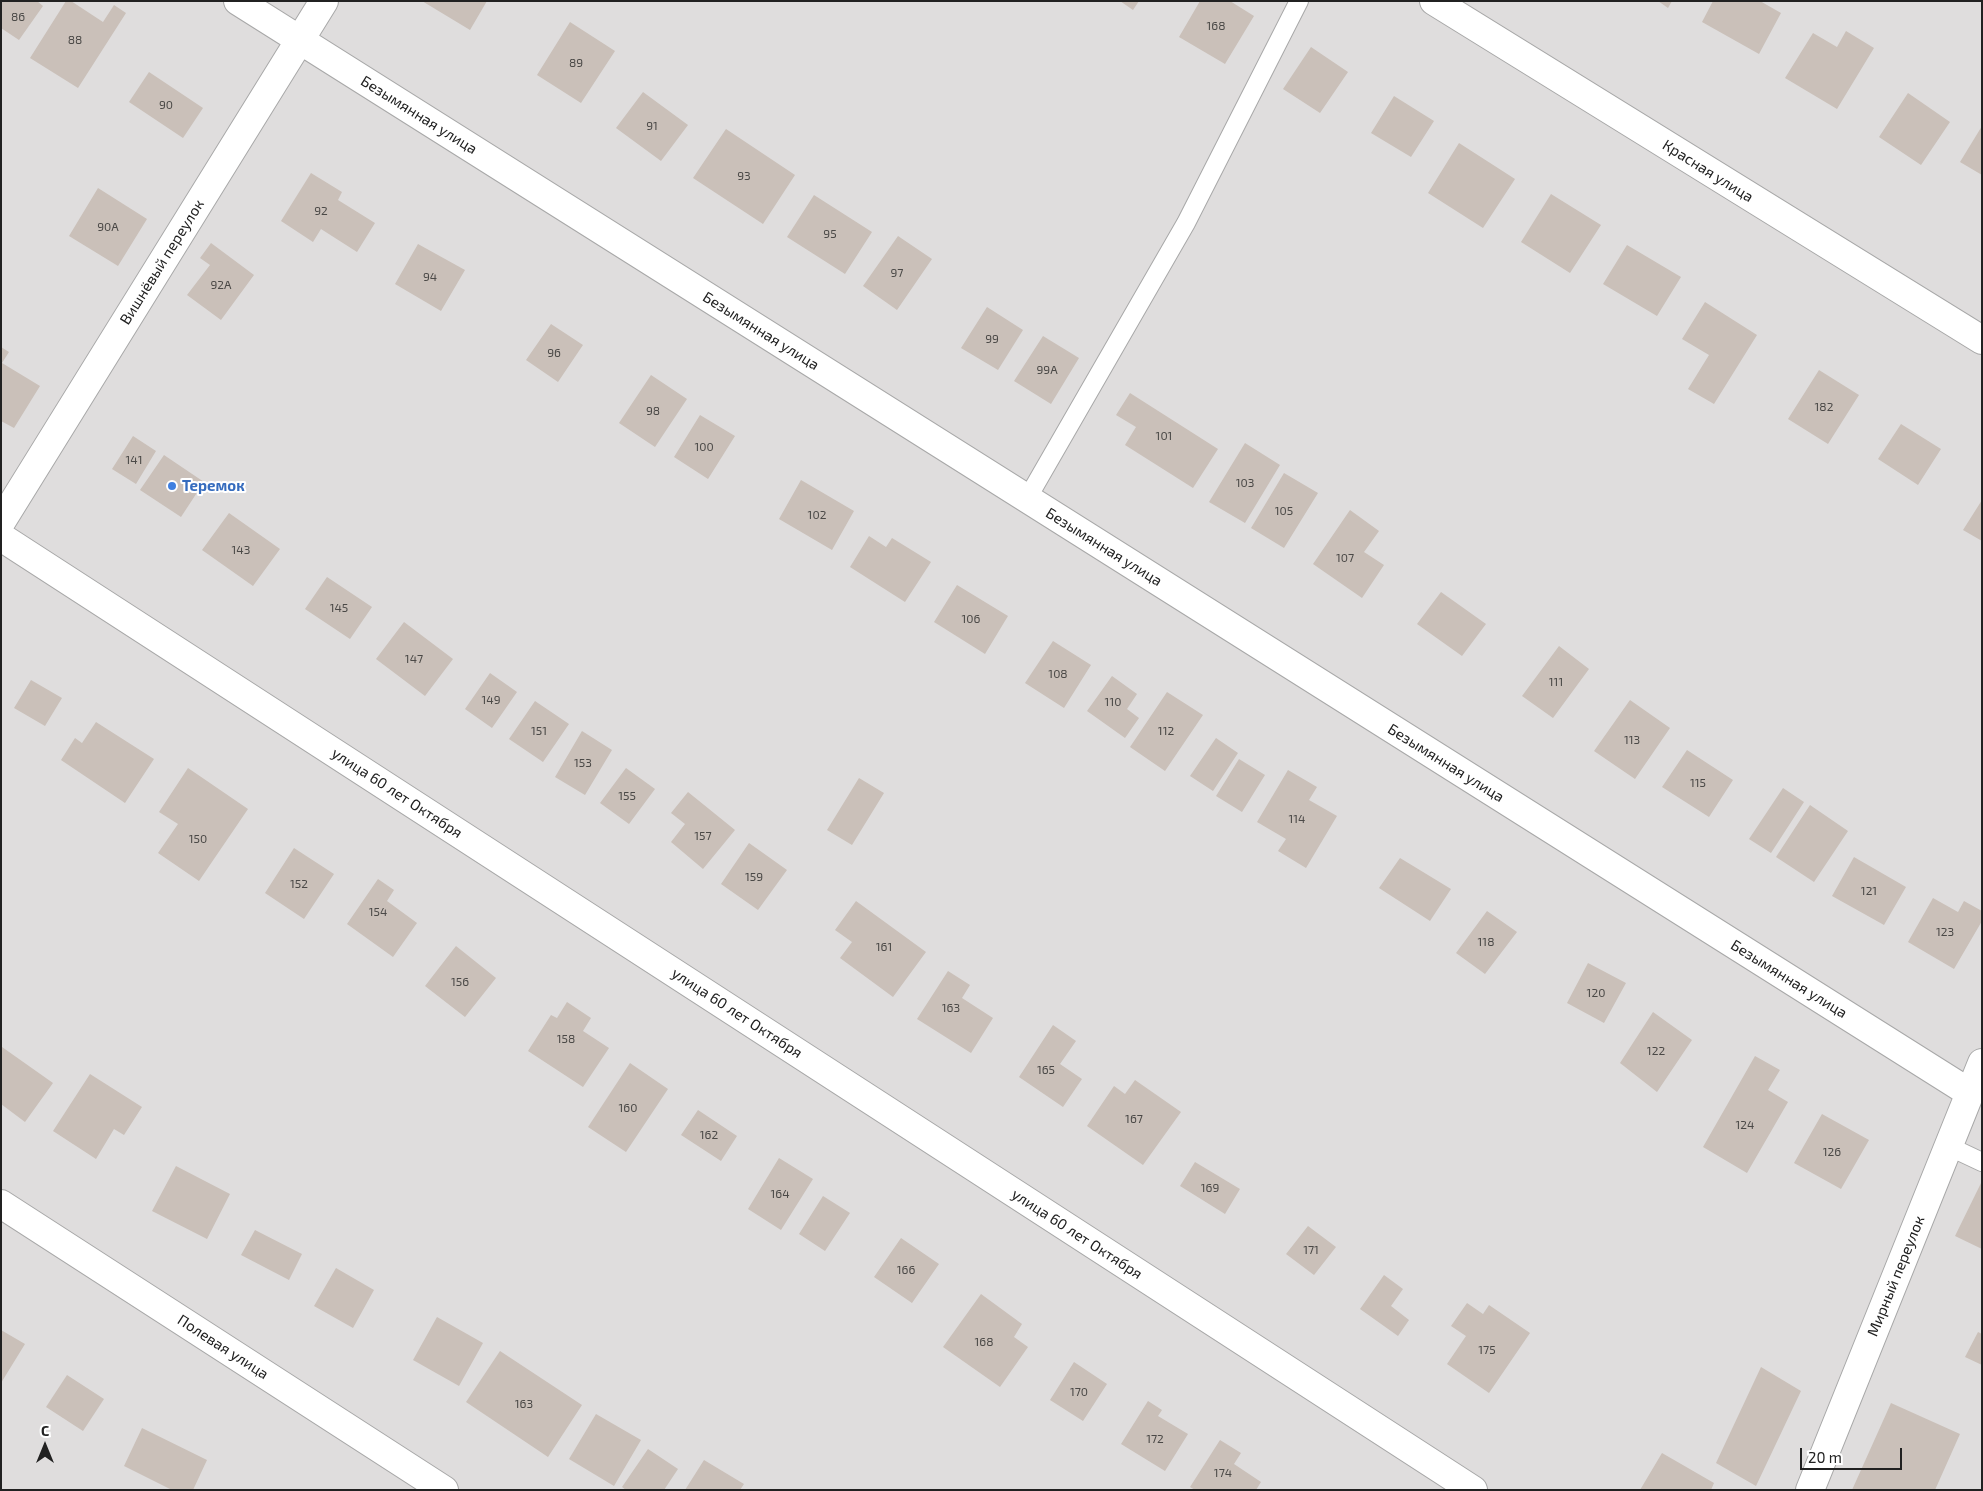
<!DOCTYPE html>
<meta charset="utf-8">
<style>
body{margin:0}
#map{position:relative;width:1983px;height:1491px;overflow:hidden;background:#f2eee6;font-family:"Exo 2",sans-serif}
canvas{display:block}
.frame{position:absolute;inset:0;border:2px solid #212121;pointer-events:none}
.north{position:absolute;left:20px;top:1421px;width:50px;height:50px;-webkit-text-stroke:4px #fff;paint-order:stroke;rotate:0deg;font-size:14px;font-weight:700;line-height:20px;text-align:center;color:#212121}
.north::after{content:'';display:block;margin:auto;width:18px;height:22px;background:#212121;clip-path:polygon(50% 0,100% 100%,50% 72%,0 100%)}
.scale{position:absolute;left:1800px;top:1448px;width:102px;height:22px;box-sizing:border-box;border:2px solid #212121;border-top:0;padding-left:6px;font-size:15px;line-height:18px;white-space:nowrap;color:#212121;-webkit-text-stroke:4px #fff;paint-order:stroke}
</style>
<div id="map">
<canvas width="1983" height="1491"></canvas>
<div class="frame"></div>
<div class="north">С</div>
<div class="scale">20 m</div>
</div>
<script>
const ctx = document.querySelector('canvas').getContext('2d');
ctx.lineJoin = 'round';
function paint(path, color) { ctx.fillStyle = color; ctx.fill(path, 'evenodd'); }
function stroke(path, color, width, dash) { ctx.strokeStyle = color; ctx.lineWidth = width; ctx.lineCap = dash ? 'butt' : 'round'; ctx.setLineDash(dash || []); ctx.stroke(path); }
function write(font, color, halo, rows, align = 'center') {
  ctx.font = font + ' "Exo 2",sans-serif'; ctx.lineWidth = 4; ctx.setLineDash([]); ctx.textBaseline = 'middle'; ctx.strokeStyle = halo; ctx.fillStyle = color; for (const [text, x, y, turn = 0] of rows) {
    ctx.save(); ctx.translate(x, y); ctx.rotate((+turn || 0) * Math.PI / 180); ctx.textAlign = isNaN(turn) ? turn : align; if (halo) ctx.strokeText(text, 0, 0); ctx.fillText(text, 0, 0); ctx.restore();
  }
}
paint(new Path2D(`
 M1,1H1982V1490H1Z`), '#dfdddd');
paint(new Path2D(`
 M1,1H37L43,6L19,40L1,28Z
 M66,1H71L103,22L114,5L126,13L78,88L30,58Z
 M422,1H487L470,30Z
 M1120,1H1139L1133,10Z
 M1200,1H1230L1254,16L1225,64L1179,37Z
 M1658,1H1672L1668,8Z
 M1713,1H1760L1781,13L1759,54L1702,22Z
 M570,22L615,51L581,103L537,75Z
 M1846,31L1874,48L1837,109L1785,78L1813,33L1837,47Z
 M1311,47L1348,72L1320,113L1283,89Z
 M149,72L203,108L183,138L129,102Z
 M643,92L688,125L661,161L616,128Z
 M1908,93L1950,122L1921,165L1879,137Z
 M1394,96L1434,121L1411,157L1371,133Z
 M1982,126V175L1960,162Z
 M726,129L795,175L763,224L693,178Z
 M1459,143L1515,179L1483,228L1428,193Z
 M311,173L342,192L338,200L375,223L357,252L321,229L313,242L281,221Z
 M98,188L147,219L118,266L69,236Z
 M1551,194L1601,225L1570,273L1521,242Z
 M814,195L872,232L845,274L787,237Z
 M898,236L932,259L897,310L863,286Z
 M211,243L254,275L221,320L187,295L210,265L200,258Z
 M418,244L465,270L441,311L395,284Z
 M1627,245L1681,277L1657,316L1603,284Z
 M1705,302L1757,335L1714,404L1688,389L1709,355L1682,339Z
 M987,307L1023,330L998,370L961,348Z
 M551,324L583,345L558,382L526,360Z
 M1043,336L1079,358L1051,404L1014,381Z
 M1,347L9,352L2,363L40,386L14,428L1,421Z
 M1819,370L1859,395L1828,444L1788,419Z
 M651,375L687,399L655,447L619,423Z
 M1130,393L1218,449L1193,488L1125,445L1136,427L1116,415Z
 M700,415L735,436L708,479L674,457Z
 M1901,424L1941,449L1918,485L1878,459Z
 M133,436L156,451L136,484L112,469Z
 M1245,443L1280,465L1245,523L1209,502Z
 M164,455L204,482L181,517L140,490Z
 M1284,473L1318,493L1284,548L1251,528Z
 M801,480L854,511L832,550L779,519Z
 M1982,500V541L1963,530Z
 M1350,510L1379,531L1364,552L1384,565L1362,598L1313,564Z
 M229,513L280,549L253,586L202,550Z
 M869,536L886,547L892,538L931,562L905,602L850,567Z
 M327,577L372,607L350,639L305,609Z
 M957,585L1008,616L985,654L934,622Z
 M1441,592L1486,624L1462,656L1417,624Z
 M404,622L453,659L425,696L376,659Z
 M1053,641L1091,665L1064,708L1025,683Z
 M1559,646L1589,669L1553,718L1522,696Z
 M490,673L517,692L492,728L465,709Z
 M1112,676L1137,694L1127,709L1139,718L1125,738L1087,711Z
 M31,680L62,698L45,726L14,708Z
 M1167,692L1203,715L1165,771L1130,747Z
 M1630,700L1670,728L1635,779L1594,751Z
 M535,701L569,724L543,762L509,739Z
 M96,722L154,759L125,803L61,760L75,738L82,743Z
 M582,731L612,750L585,795L555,777Z
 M1216,738L1238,753L1213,791L1190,776Z
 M1687,750L1733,780L1709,817L1662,787Z
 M1239,759L1265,775L1242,812L1216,796Z
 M188,768L248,809L199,881L158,853L178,824L159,812Z
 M626,768L655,789L629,824L600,803Z
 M1288,770L1317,787L1309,800L1337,816L1306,868L1278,851L1286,839L1257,822Z
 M859,778L884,793L852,845L827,830Z
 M1783,788L1804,802L1771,853L1749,839Z
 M688,792L735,830L703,869L671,842L685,824L671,813Z
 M1810,805L1848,831L1814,882L1776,857Z
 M749,843L787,870L758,910L721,884Z
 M294,848L334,874L304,919L265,893Z
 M1854,857L1906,887L1884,925L1832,896Z
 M1400,858L1451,889L1430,921L1379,888Z
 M378,879L394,890L387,901L417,923L393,957L347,924Z
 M1933,898L1958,912L1964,901L1982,911V921L1954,969L1908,942Z
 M856,901L926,952L893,997L840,958L852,942L835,930Z
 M1487,911L1517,932L1485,974L1456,953Z
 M456,946L496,978L465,1017L425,986Z
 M1588,963L1626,983L1604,1023L1567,1003Z
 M948,971L970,985L962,998L993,1018L971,1053L917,1019Z
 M567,1002L591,1018L583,1031L609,1048L583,1087L528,1051L551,1015L557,1018Z
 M1653,1012L1692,1040L1657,1092L1620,1063Z
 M1053,1025L1076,1041L1060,1064L1082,1079L1063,1107L1019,1077Z
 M2,1047L53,1083L25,1122L1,1104Z
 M1755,1056L1780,1070L1768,1090L1788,1102L1747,1173L1703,1147Z
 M630,1063L668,1089L626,1152L588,1127Z
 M90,1074L142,1107L124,1135L114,1129L96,1159L53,1131Z
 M1135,1080L1181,1112L1143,1165L1087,1126L1114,1086L1125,1094Z
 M698,1110L737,1136L721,1161L681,1135Z
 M1822,1114L1869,1140L1841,1189L1794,1163Z
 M779,1158L813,1179L781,1230L748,1209Z
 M1195,1162L1240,1189L1225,1214L1180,1186Z
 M176,1166L230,1194L207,1239L152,1211Z
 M1982,1181V1249L1955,1236Z
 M823,1196L850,1213L825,1251L799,1234Z
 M1308,1226L1336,1247L1314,1275L1286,1254Z
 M255,1230L302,1254L289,1280L241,1255Z
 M901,1238L939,1264L912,1303L874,1277Z
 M336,1268L374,1290L353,1328L314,1306Z
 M1384,1275L1403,1289L1391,1306L1409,1320L1398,1336L1360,1309Z
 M981,1294L1022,1324L1014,1337L1028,1347L1000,1387L943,1347Z
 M1467,1303L1483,1314L1489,1305L1530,1333L1489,1393L1447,1364L1466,1336L1451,1326Z
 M437,1317L483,1343L459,1386L413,1360Z
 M1,1330L25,1344L1,1383Z
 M1978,1332L1982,1334V1365L1965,1357Z
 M500,1351L582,1405L548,1457L466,1402Z
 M1074,1362L1107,1384L1083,1421L1050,1400Z
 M1761,1367L1801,1391L1756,1486L1716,1463Z
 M67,1375L104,1399L83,1431L46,1407Z
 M1148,1401L1162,1410L1158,1416L1188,1434L1165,1471L1121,1444Z
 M1891,1403L1960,1434L1935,1490H1852Z
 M596,1414L641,1440L614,1486L569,1459Z
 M142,1428L207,1460L193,1490H172L124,1466Z
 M1220,1440L1241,1453L1234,1464L1261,1482L1256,1490H1195L1190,1487Z
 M648,1449L678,1469L664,1490H626L622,1487Z
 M1662,1453L1714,1483L1711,1490H1640Z
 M704,1460L744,1484L740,1490H685Z`), '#cac0b9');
const service = new Path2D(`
 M1027,499L1186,223L1299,1
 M1948,1146L1982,1162`);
const minor = new Path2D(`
 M238,1L1970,1093
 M1,522L324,1
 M1,537L1473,1490
 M1,1204L444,1490
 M1810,1490L1982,1063`);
const tertiary = new Path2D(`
 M1434,1L1982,340`);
stroke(service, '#a8a8a8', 20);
stroke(minor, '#a8a8a8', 30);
stroke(tertiary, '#a8a8a8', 30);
stroke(service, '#fff', 18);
stroke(minor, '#fff', 28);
stroke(tertiary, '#fff', 28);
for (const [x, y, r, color] of [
 [172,486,5,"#3f7fe0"]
]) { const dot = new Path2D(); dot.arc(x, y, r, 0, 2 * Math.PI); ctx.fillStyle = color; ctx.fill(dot); stroke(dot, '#fff', 2); }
write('12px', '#4b4947', null, [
 ["86",18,17],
 ["168",1216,26],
 ["88",75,40],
 ["89",576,63],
 ["90",166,105],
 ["91",652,126],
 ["93",744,176],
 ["92",321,211],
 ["90А",108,227],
 ["95",830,234],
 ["97",897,273],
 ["94",430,277],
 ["92А",221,285],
 ["99",992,339],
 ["96",554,353],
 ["99А",1047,370],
 ["182",1824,407],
 ["98",653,411],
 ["101",1164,436],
 ["100",704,447],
 ["141",134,460],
 ["103",1245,483],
 ["105",1284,511],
 ["102",817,515],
 ["143",241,550],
 ["107",1345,558],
 ["145",339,608],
 ["106",971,619],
 ["147",414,659],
 ["108",1058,674],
 ["111",1556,682],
 ["149",491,700],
 ["110",1113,702],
 ["151",539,731],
 ["112",1166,731],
 ["113",1632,740],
 ["153",583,763],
 ["115",1698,783],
 ["155",627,796],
 ["114",1297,819],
 ["157",703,836],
 ["150",198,839],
 ["159",754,877],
 ["152",299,884],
 ["121",1869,891],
 ["154",378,912],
 ["123",1945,932],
 ["118",1486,942],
 ["161",884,947],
 ["156",460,982],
 ["120",1596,993],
 ["163",951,1008],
 ["158",566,1039],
 ["122",1656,1051],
 ["165",1046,1070],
 ["160",628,1108],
 ["167",1134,1119],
 ["124",1745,1125],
 ["162",709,1135],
 ["126",1832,1152],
 ["169",1210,1188],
 ["164",780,1194],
 ["171",1311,1250],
 ["166",906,1270],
 ["168",984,1342],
 ["175",1487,1350],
 ["170",1079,1392],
 ["163",524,1404],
 ["172",1155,1439],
 ["174",1223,1473]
]);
write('15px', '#212121', '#fff', [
 ["Безымянная улица",419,115,32],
 ["Красная улица",1708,171,32],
 ["Вишнёвый переулок",162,262,-58],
 ["Безымянная улица",761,331,32],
 ["Безымянная улица",1104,547,32],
 ["Безымянная улица",1446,763,32],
 ["улица 60 лет Октября",397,793,33],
 ["Безымянная улица",1789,979,32],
 ["улица 60 лет Октября",737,1013,33],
 ["улица 60 лет Октября",1077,1234,33],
 ["Мирный переулок",1896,1276,-68],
 ["Полевая улица",223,1347,33]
]);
write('bold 15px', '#366cbe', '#fff', [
 ["Теремок",182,486]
], 'left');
</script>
